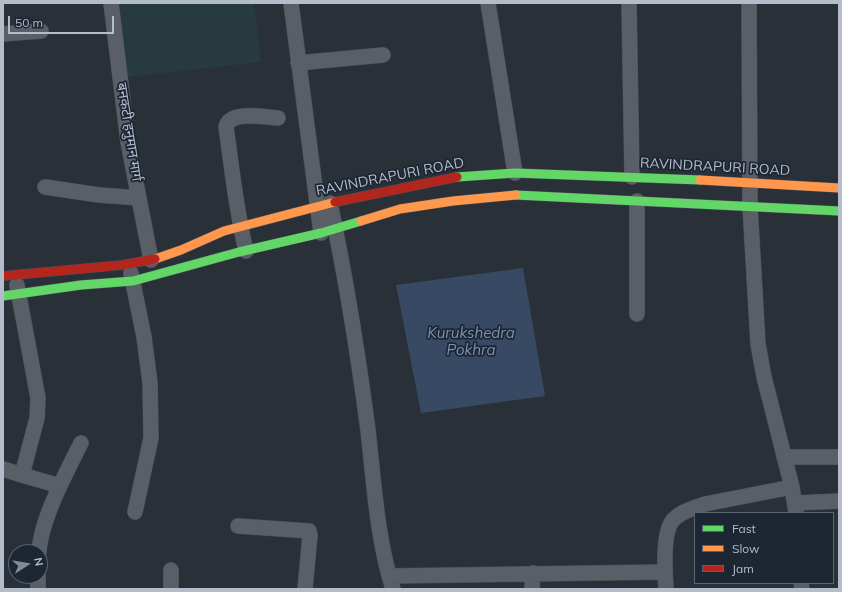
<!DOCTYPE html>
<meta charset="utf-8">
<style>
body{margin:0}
#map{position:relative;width:842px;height:592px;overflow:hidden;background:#2a3038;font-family:Mulish,sans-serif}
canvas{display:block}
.frame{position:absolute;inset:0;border:4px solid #b4bcc9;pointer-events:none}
.legend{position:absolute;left:694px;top:512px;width:140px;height:72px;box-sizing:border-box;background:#1d2633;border:1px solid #59626f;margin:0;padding:5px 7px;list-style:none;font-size:12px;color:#b4bcc9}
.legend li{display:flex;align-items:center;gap:8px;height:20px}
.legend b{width:20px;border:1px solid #59626f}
.north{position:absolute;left:8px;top:544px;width:40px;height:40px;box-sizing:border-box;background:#1d2633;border:1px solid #59626f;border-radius:50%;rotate:78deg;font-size:11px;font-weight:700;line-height:16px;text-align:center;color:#b4bcc9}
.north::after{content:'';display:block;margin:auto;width:14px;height:18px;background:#848b96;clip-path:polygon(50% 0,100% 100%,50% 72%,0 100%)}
.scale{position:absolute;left:8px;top:16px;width:106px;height:18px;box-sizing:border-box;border:2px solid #b4bcc9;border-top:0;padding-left:5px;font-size:12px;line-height:14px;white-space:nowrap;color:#b4bcc9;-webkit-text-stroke:3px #1d2633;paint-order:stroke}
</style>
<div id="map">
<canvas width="842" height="592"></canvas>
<div class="frame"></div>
<ul class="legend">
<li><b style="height:5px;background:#63d668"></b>Fast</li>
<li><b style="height:5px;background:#ff974d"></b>Slow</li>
<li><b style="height:5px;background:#b3261e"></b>Jam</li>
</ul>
<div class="north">N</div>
<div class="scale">50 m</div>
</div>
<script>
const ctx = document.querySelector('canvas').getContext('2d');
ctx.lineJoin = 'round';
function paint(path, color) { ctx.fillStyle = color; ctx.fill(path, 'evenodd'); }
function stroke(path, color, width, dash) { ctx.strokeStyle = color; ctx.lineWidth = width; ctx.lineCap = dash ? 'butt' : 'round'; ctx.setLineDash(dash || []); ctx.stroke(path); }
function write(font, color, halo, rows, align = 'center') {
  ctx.font = font + ' Mulish,"Noto Sans Devanagari",sans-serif'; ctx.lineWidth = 3.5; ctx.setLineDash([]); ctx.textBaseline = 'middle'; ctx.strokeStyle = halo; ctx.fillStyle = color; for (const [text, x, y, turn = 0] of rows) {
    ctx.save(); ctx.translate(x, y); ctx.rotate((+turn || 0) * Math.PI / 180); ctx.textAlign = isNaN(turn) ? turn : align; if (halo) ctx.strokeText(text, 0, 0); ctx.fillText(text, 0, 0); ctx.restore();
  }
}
paint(new Path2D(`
 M111,3H254L261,62L120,78Z`), '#273a3e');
paint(new Path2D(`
 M523,268L545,396L421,413L396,285Z`), '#384963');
const street = new Path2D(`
 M111,3L128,142L151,260
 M291,3L321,233
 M488,3L515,173
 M629,3L632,177
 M749,3L750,206L758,344L764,377L792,487L796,513
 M3,34L41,31
 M298,63L383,55
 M45,187L99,195L139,198
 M637,201V314
 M330,203C346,278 358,354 368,430C374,483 377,539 393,589
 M246,251C236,210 232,169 226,127C230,110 264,117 278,118
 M131,273L144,337L150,383L151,438L135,512
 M784,457H839
 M3,469L22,475L37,418L38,398L17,285
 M22,475L60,486
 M796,503L839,501
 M238,526L309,531L310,535L305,589
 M39,552C41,519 66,473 81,443
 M171,570V589
 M38,576V589
 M389,576L665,572
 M801,583L802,589
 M532,589L533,573
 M666,589C665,573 662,530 674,519C682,511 694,508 705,504L792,487`);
const fast = new Path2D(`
 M457,177L515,173L700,180
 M516,195L839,211
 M3,296L81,285L133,281L239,252L321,233L361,221`);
const slow = new Path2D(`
 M700,180L839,188
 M361,221L400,209L453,201L516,195
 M155,259L181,250L224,231L335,202`);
const jam = new Path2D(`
 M335,202L457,177
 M3,276L122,265L155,259`);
stroke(street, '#484c53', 16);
stroke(fast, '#484c55', 10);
stroke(slow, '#484c55', 10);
stroke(jam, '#484c55', 10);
stroke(street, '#5a5e66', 15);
stroke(fast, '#63d668', 9);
stroke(slow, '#ff974d', 9);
stroke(jam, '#b3261e', 9);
write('14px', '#b4bcc9', '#1d2633', [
 ["बनकटी हनुमान मार्ग",129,132,81],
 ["RAVINDRAPURI ROAD",715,167,3],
 ["RAVINDRAPURI ROAD",390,177,-11]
]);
write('italic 15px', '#7c92b1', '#1d2633', [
 ["Kurukshedra",471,333],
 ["Pokhra",471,350]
]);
</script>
